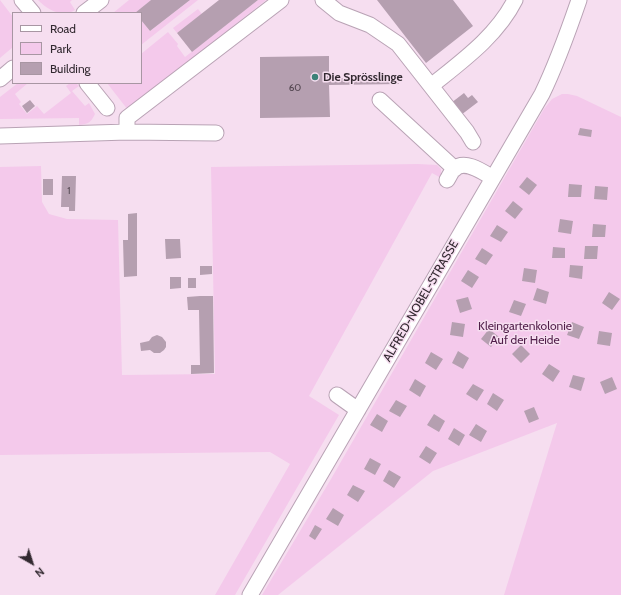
<!DOCTYPE html>
<meta charset="utf-8">
<style>
body{margin:0}
#map{position:relative;width:621px;height:595px;overflow:hidden;background:#f6def0;font-family:Cabin,sans-serif}
canvas{display:block}
.legend{position:absolute;left:12px;top:12px;width:130px;height:72px;box-sizing:border-box;background:#f6def0;border:1px solid #a896a3;margin:0;padding:5px 7px;list-style:none;font-size:12px;color:#322930}
.legend li{display:flex;align-items:center;gap:8px;height:20px}
.legend b{width:20px;border:1px solid #a896a3}
.north{position:absolute;left:12px;top:543px;width:40px;height:40px;-webkit-text-stroke:3px #f6def0;paint-order:stroke;rotate:141deg;font-size:11px;font-weight:700;line-height:16px;text-align:center;color:#322930}
.north::after{content:'';display:block;margin:auto;width:14px;height:18px;background:#322930;clip-path:polygon(50% 0,100% 100%,50% 72%,0 100%)}
</style>
<div id="map">
<canvas width="621" height="595"></canvas>
<ul class="legend">
<li><b style="height:5px;background:#fff"></b>Road</li>
<li><b style="height:11px;background:#f4c9eb"></b>Park</li>
<li><b style="height:11px;background:#b59fb0"></b>Building</li>
</ul>
<div class="north">N</div>
</div>
<script>
const ctx = document.querySelector('canvas').getContext('2d');
ctx.lineJoin = 'round';
function paint(path, color) { ctx.fillStyle = color; ctx.fill(path, 'evenodd'); }
function stroke(path, color, width, dash) { ctx.strokeStyle = color; ctx.lineWidth = width; ctx.lineCap = dash ? 'butt' : 'round'; ctx.setLineDash(dash || []); ctx.stroke(path); }
function write(font, color, halo, rows, align = 'center') {
  ctx.font = font + ' Cabin,sans-serif'; ctx.lineWidth = 3; ctx.setLineDash([]); ctx.textBaseline = 'middle'; ctx.strokeStyle = halo; ctx.fillStyle = color; for (const [text, x, y, turn = 0] of rows) {
    ctx.save(); ctx.translate(x, y); ctx.rotate((+turn || 0) * Math.PI / 180); ctx.textAlign = isNaN(turn) ? turn : align; if (halo) ctx.strokeText(text, 0, 0); ctx.fillText(text, 0, 0); ctx.restore();
  }
}
paint(new Path2D(`
 M0,0L13,17V47L0,58Z
 M38,0H72L70,2L75,10C63,18 47,10 38,0Z
 M129,0H151L136,13H113Z
 M190,0H198L141,45V20L150,31Z
 M258,0H266L128,110L107,83H141V54L168,32L178,44L177,46L185,57Z
 M198,9L202,14L177,33L173,28Z
 M18,83H28L15,94L21,102L19,104L27,114L37,106L44,114L71,93L66,86L70,83H76L79,86L72,91L85,106L89,103L95,114C91,122 89,124 79,125V118L0,119V97Z
 M562,94H568L577,96L621,117V595H504L557,423L433,471L278,595H262L331,479L544,109L552,99Z
 M418,164L437,165L441,169V178L432,173L309,396L339,415L235,595H215L290,464L270,452L0,455V167L41,166L42,202L49,214L67,219L118,220L122,375L215,374L211,167Z`), '#f4c9eb');
paint(new Path2D(`
 M151,0H190L150,31L141,20V13H135Z
 M219,0H258L192,52L177,33Z
 M377,0H453L473,26L426,63Z
 M329,56V78H394L399,84L329,85L330,117L260,118V57Z
 M464,93L468,98L472,95L478,102L461,115L451,103Z
 M30,100L35,106L27,113L22,106Z
 M580,128L592,130L591,137L578,135Z
 M62,176H76L75,211H69V207H61Z
 M527,177L537,185L529,195L519,187Z
 M43,179H53V195H43Z
 M569,184L582,185L581,197H568Z
 M595,186L608,187L607,200L594,199Z
 M513,201L523,209L515,219L505,211Z
 M137,213V276L124,277L123,240H128V214Z
 M560,219L573,221L571,234L558,232Z
 M593,224L606,225L605,237H592Z
 M497,225L508,232L501,242L490,236Z
 M165,239H180L181,258L166,259Z
 M585,246H598L597,259H584Z
 M553,247L565,248V258H552Z
 M482,248L493,255L486,265L475,259Z
 M570,265L583,266L582,279L569,277Z
 M200,266H212V274L200,275Z
 M524,268L537,270L535,283L522,281Z
 M468,270L479,277L472,288L461,281Z
 M170,277H181V288L170,289Z
 M188,278H196V288H188Z
 M537,288L549,292L546,304L533,300Z
 M609,292L620,299L612,310L602,303Z
 M200,296H213L214,373L191,374V365H200L199,310H188L187,297Z
 M468,297L472,309L460,313L456,300Z
 M514,300L526,304L521,316L509,312Z
 M452,322L465,324L463,337L450,335Z
 M572,322L584,327L579,339L567,335Z
 M489,329L499,337L491,347L481,339Z
 M599,331L612,333L610,346L597,344Z
 M157,335L162,337L166,342V347L164,350L160,353H154L150,350L141,351L140,343L149,341L152,337Z
 M521,345L530,354L521,363L512,354Z
 M458,351L469,358L463,369L452,363Z
 M431,352L443,359L436,370L425,363Z
 M549,364L560,371L553,382L542,374Z
 M573,375L585,378L581,391L569,387Z
 M612,377L617,389L605,394L600,382Z
 M415,379L426,386L420,397L409,390Z
 M473,384L484,390L477,401L466,394Z
 M493,393L504,400L497,411L487,404Z
 M396,400L407,406L400,417L389,411Z
 M534,407L539,419L529,423L524,411Z
 M377,414L388,421L382,432L370,425Z
 M434,414L445,421L439,432L427,425Z
 M476,424L487,431L481,442L469,435Z
 M454,428L465,435L459,446L448,439Z
 M426,446L437,453L430,464L419,457Z
 M370,458L381,464L375,475L364,469Z
 M389,470L401,477L394,488L383,481Z
 M353,485L365,491L358,502L347,495Z
 M333,508L344,515L338,526L326,519Z
 M315,525L322,529L315,540L309,536Z`), '#b59fb0');
const minor = new Path2D(`
 M22,0L33,13
 M323,0L339,13L370,25L398,44L467,132L473,142
 M84,13L101,0
 M0,79L13,68
 M87,83L107,108
 M431,86C462,61 497,36 515,0
 M380,100L455,169
 M127,132V118L281,0
 M0,136L127,132L216,133
 M447,180C449,177 451,172 454,169C465,159 483,172 493,178
 M337,395L358,410
 M250,595L542,94C557,63 568,32 579,0`);
stroke(minor, '#b9a3b5', 17);
stroke(minor, '#fff', 15);
for (const [x, y, r, color] of [
 [315,77,4,"#3c8278"]
]) { const dot = new Path2D(); dot.arc(x, y, r, 0, 2 * Math.PI); ctx.fillStyle = color; ctx.fill(dot); stroke(dot, '#f6def0', 1.5); }
write('10px', '#534650', null, [
 ["60",295,88],
 ["1",69,191]
]);
write('bold 12px', '#322930', '#f6def0', [
 ["Die Sprösslinge",323,77]
], 'left');
write('12px', '#322930', '#f6def0', [
 ["ALFRED-NOBEL-STRASSE",421,301,-60]
]);
write('12px', '#511e4a', '#f6def0', [
 ["Kleingartenkolonie",525,326],
 ["Auf der Heide",525,340]
]);
</script>
